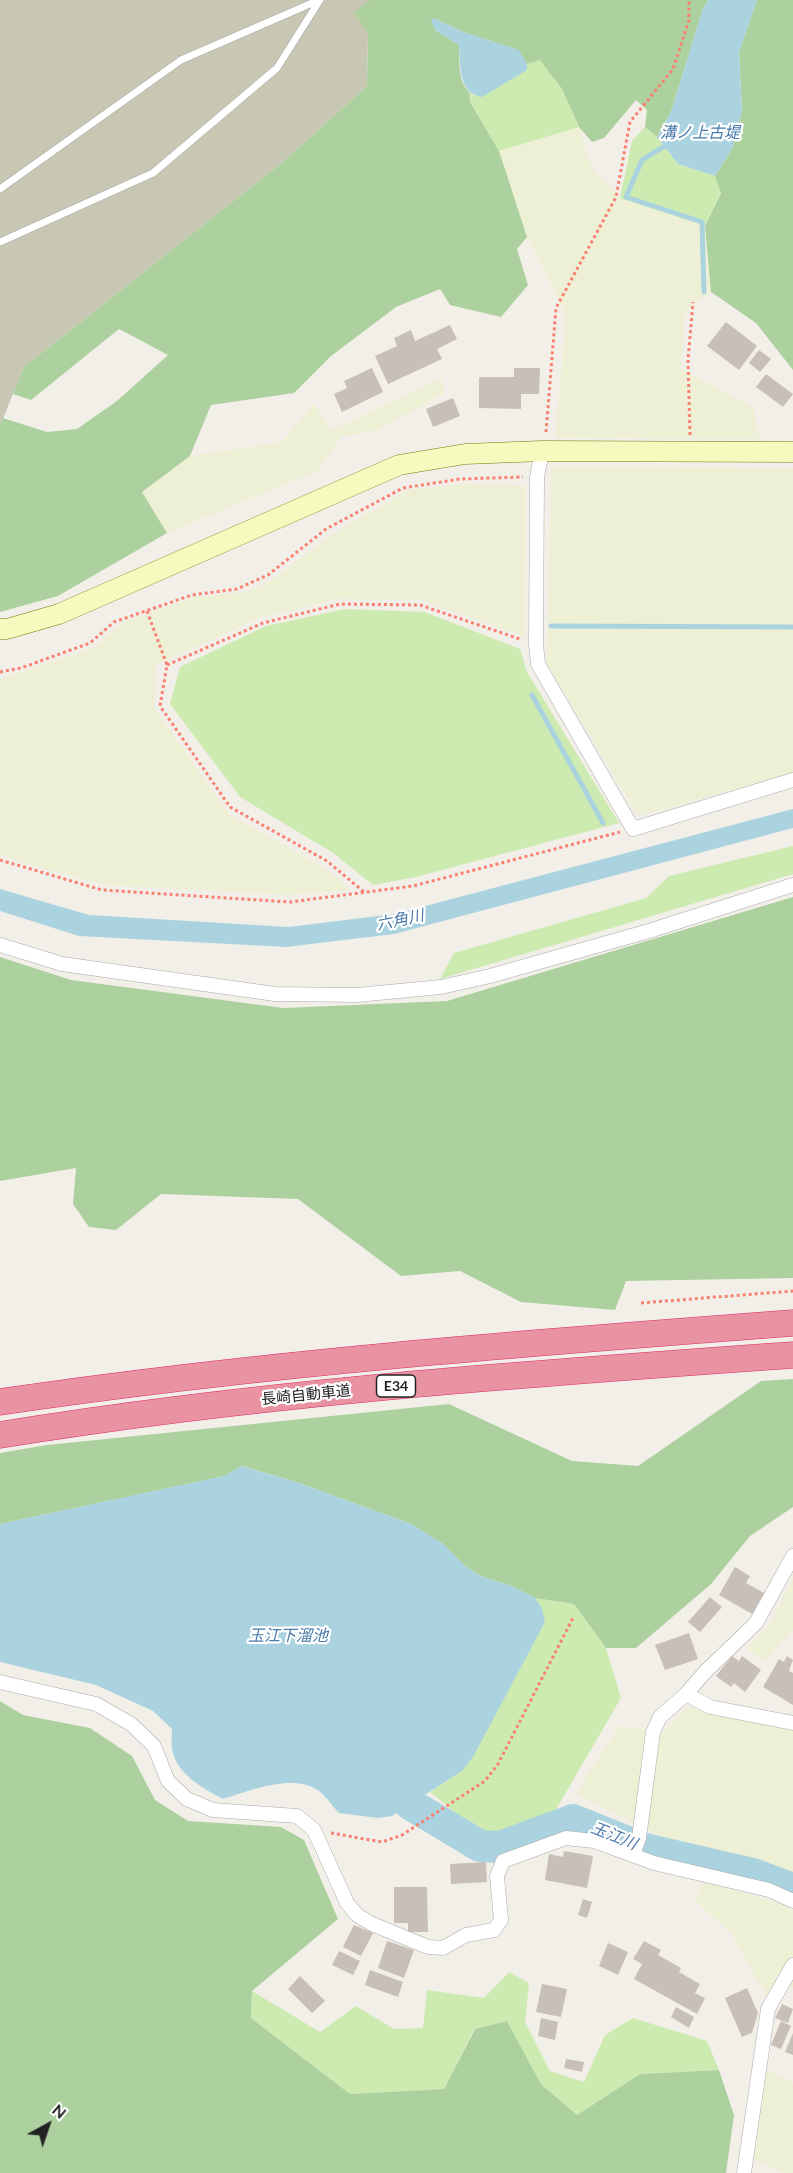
<!DOCTYPE html>
<meta charset="utf-8">
<style>
body{margin:0}
#map{position:relative;width:793px;height:2173px;overflow:hidden;background:#f2efe9;font-family:Lato,sans-serif}
canvas{display:block}
.north{position:absolute;left:18px;top:2095px;width:60px;height:60px;-webkit-text-stroke:4px #fff;paint-order:stroke;rotate:40deg;font-size:16px;font-weight:700;line-height:24px;text-align:center;color:#222}
.north::after{content:'';display:block;margin:auto;width:21px;height:27px;background:#222;clip-path:polygon(50% 0,100% 100%,50% 72%,0 100%)}
</style>
<div id="map">
<canvas width="793" height="2173"></canvas>
<div class="north">N</div>
</div>
<script>
const ctx = document.querySelector('canvas').getContext('2d');
ctx.lineJoin = 'round';
function paint(path, color) { ctx.fillStyle = color; ctx.fill(path, 'evenodd'); }
function stroke(path, color, width, dash) { ctx.strokeStyle = color; ctx.lineWidth = width; ctx.lineCap = dash ? 'butt' : 'round'; ctx.setLineDash(dash || []); ctx.stroke(path); }
function write(font, color, halo, rows, align = 'center') {
  ctx.font = font + ' Lato,"Noto Sans JP",sans-serif'; ctx.lineWidth = 4.5; ctx.setLineDash([]); ctx.textBaseline = 'middle'; ctx.strokeStyle = halo; ctx.fillStyle = color; for (const [text, x, y, turn = 0] of rows) {
    ctx.save(); ctx.translate(x, y); ctx.rotate((+turn || 0) * Math.PI / 180); ctx.textAlign = isNaN(turn) ? turn : align; if (halo) ctx.strokeText(text, 0, 0); ctx.fillText(text, 0, 0); ctx.restore();
  }
}
paint(new Path2D(`
 M0,0H370L355,14L368,34L367,86L284,161L24,367L0,426Z`), '#c7c7b4');
paint(new Path2D(`
 M579,127L592,169L620,198L705,226L711,292L685,311L681,369L753,407L760,439L555,438L566,316L527,237L499,151Z
 M442,378L445,393L377,430L341,437L318,471L167,533L142,492L190,456L281,442L314,404L331,430Z
 M551,467L793,468V773L638,816L547,663Z
 M464,484L526,486L525,637L421,600L338,599L260,618L156,665L154,707L229,814L328,870L351,890L287,895L104,885L14,860L0,854V679L94,648L122,623L194,597L248,592L270,581L336,532L408,490Z
 M793,1578V1630L764,1661L746,1648L768,1628Z
 M688,1708L793,1730V1877L658,1835L576,1794L619,1726L663,1732Z
 M704,1882L793,1907V1988L779,1978L767,1997L731,1933L695,1901Z
 M767,2070L793,2083V2173H785L754,2160Z`), '#eef0d5');
paint(new Path2D(`
 M540,59L562,89L579,127L499,151L470,102L469,91L475,96L527,70V64Z
 M645,127L657,137L678,164L715,176L721,192L705,226L620,198L632,141Z
 M345,609L425,612L520,649L527,672L619,823L416,877L373,885L333,853L240,797L170,704L180,667L266,626Z
 M793,846V874L440,979L454,953L646,898L669,876Z
 M535,1598L574,1604L606,1648L621,1698L551,1818L499,1838L479,1832L430,1792L462,1771L542,1608Z
 M509,1972L529,1983L525,2022L550,2071L584,2082L605,2035L633,2018L707,2041L719,2070L640,2074L577,2115L541,2084L507,2021L474,2029L444,2089L350,2094L251,2018L252,1991L320,2032L356,2006L394,2029L423,2028L427,1990L484,1998Z`), '#cdebb0');
paint(new Path2D(`
 M370,0H708L703,9L671,112L657,137L645,127L647,110L636,100L604,138L592,142L579,127L562,89L540,60L527,64L518,50L463,32L433,18L435,30L459,45C460,59 457,82 469,91L470,102L499,151L527,237L517,249L528,285L501,317L450,305L440,289L396,307L331,356L294,393L211,405L190,456L142,492L167,533L58,596L0,612V426L3,418L47,432L77,429L117,401L168,355L119,329L31,400L13,394L24,367L284,161L367,86L368,34L354,13Z
 M757,0H793V370L756,323L711,292L705,226L721,193L715,176L733,147L742,110L739,52Z
 M793,897V1278L626,1281L615,1310L521,1302L460,1271L401,1276L298,1199L161,1194L116,1230L89,1227L73,1204L76,1168L0,1181V957L71,980L283,1008L447,1001Z
 M793,1379V1507L750,1536L711,1584L636,1648H606L574,1604L535,1598L509,1585L480,1576L465,1566L443,1544L411,1524L296,1482L242,1466L225,1476L0,1524V1453L47,1445L449,1404L572,1461L638,1466L761,1381Z
 M0,1701L23,1715L90,1728L132,1756L155,1800L188,1821L281,1827L304,1840L338,1919L252,1991L251,2018L350,2094L444,2089L475,2029L507,2021L541,2084L577,2115L640,2074L719,2070L734,2115L726,2173H0Z`), '#add19e');
paint(new Path2D(`
 M708,0H757L739,52L742,110L733,147L715,176L678,164L657,137L671,112L703,9Z
 M433,18L463,32L519,50L527,64V70L482,97C457,93 461,64 459,45L435,30L431,21Z
 M793,809V828L394,934L286,947L79,936L0,911V889L89,915L288,927L395,914Z
 M241,1466L296,1482L411,1524L443,1544L465,1566L480,1576L509,1585L535,1598L542,1608L545,1622L473,1757L462,1771L392,1816L378,1818L339,1813C332,1806 325,1794 316,1789C290,1774 249,1791 223,1799C204,1789 176,1774 172,1749C171,1743 172,1736 172,1729L153,1711L96,1685L0,1662V1524L224,1476Z`), '#aad3df');
stroke(new Path2D(`
 M665,146L642,160L626,197L702,222L704,292
 M551,626L793,627
 M532,695L603,823`), '#aad3df', 5);
stroke(new Path2D(`
 M410,1804L480,1846L500,1847L573,1820L645,1849L753,1874L793,1889`), '#aad3df', 32);
paint(new Path2D(`
 M726,322L757,346L739,370L707,346Z
 M450,325L457,339L437,349L442,359L388,384L375,356L397,346L394,338L411,330L415,341Z
 M759,350L771,359L760,372L749,363Z
 M372,368L383,392L342,412L334,394L347,388L344,381Z
 M514,368H540L539,394H521V409L479,408V377H514Z
 M766,374L793,394L783,407L756,387Z
 M453,398L460,416L433,427L426,409Z
 M735,1567L750,1576L746,1583L764,1593L752,1614L719,1595Z
 M710,1597L722,1607L700,1632L688,1622Z
 M689,1633L698,1659L665,1670L655,1645Z
 M732,1656L739,1661L742,1656L761,1670L745,1692L734,1683L731,1687L716,1676Z
 M787,1656L793,1660L789,1671L793,1673V1705L763,1687L779,1659L784,1662Z
 M564,1851L593,1856L587,1888L545,1880L549,1854L563,1857Z
 M486,1862L487,1882L451,1884L450,1864Z
 M394,1887H427L428,1932H408V1923H394Z
 M583,1899L592,1902L587,1918L578,1915Z
 M354,1925L373,1933L361,1956L343,1947Z
 M387,1941L414,1950L404,1978L378,1968Z
 M644,1941L661,1950L658,1955L681,1968L679,1972L700,1984L695,1993L705,1998L697,2014L634,1979L642,1964L633,1959Z
 M608,1943L628,1952L618,1975L599,1966Z
 M339,1951L360,1961L353,1975L332,1965Z
 M370,1970L403,1982L398,1997L365,1985Z
 M300,1976L325,2001L312,2013L288,1989Z
 M542,1984L567,1989L561,2017L536,2012Z
 M747,1988L758,2013L752,2033L742,2037L725,1998Z
 M782,2004L793,2009L788,2023L775,2018Z
 M676,2007L694,2017L689,2028L671,2017Z
 M541,2018L558,2022L555,2040L538,2036Z
 M781,2021L791,2026L781,2049L771,2045Z
 M793,2033V2055L785,2052Z
 M566,2059L584,2062L582,2072L564,2068Z`), '#c7bfb8');
const lane = new Path2D(`
 M0,189L181,60L319,0
 M0,242L153,173L277,68L320,0`);
const street = new Path2D(`
 M542,451L537,477L536,644L538,664L633,829L793,780
 M0,945L62,964L275,994L357,995L441,987L490,976L649,931L793,885
 M0,1682L96,1704L131,1724L154,1746L168,1781L187,1799L213,1810L297,1816L314,1830L347,1903L357,1915L372,1924L428,1947L443,1948L466,1935L494,1930L501,1920L497,1876L503,1861L566,1838L594,1841L654,1863L769,1890L793,1901
 M686,1694L710,1707L793,1723
 M633,1855L639,1838L653,1732L660,1717L686,1694L705,1672L756,1623L793,1556
 M744,2173L768,2009L793,1965`);
const secondary = new Path2D(`
 M0,629H7L59,614L399,465L465,454L542,451L793,452`);
const highway = new Path2D(`
 M0,1402C263,1363 528,1343 793,1323
 M0,1435C262,1392 528,1374 793,1355`);
stroke(lane, '#a9a9a9', 8);
stroke(street, '#a9a9a9', 15);
stroke(secondary, '#707d05', 21);
stroke(highway, '#dc2a67', 27);
stroke(new Path2D(`
 M546,432L556,308L616,197L630,122L673,69L689,20V0
 M690,435L688,360L693,302
 M147,611L167,665L160,706L230,807L327,861L364,892
 M167,665L263,623L340,604L420,605L520,639
 M0,672L21,668L90,643L114,622L192,595L237,589L268,575L326,529L403,488L460,479L523,477
 M0,860L102,890L290,902L413,886L620,832
 M641,1303L793,1291
 M331,1833L382,1842L402,1835L485,1781L498,1764L574,1616`), '#fa8072', 3, [3, 3]);
stroke(lane, '#fff', 7);
stroke(street, '#fff', 14);
stroke(secondary, '#f7fabf', 20);
stroke(highway, '#e892a2', 26);
for (const [x, y, w] of [
 [396,1386,39]
]) { const box = new Path2D(); box.roundRect(x - w / 2, y - 11, w, 22, 4.5); ctx.fillStyle = '#fff'; ctx.fill(box); stroke(box, '#222', 1.5); }
write('bold 14px', '#222', null, [
 ["E34",396,1386]
]);
write('15px', '#222', '#fff', [
 ["長崎自動車道",306,1395,-6]
]);
write('italic 16px', '#4a7aab', '#fff', [
 ["溝ノ上古堤",700,133],
 ["六角川",400,920,-12],
 ["玉江下溜池",288,1636],
 ["玉江川",614,1836,22]
]);
</script>
